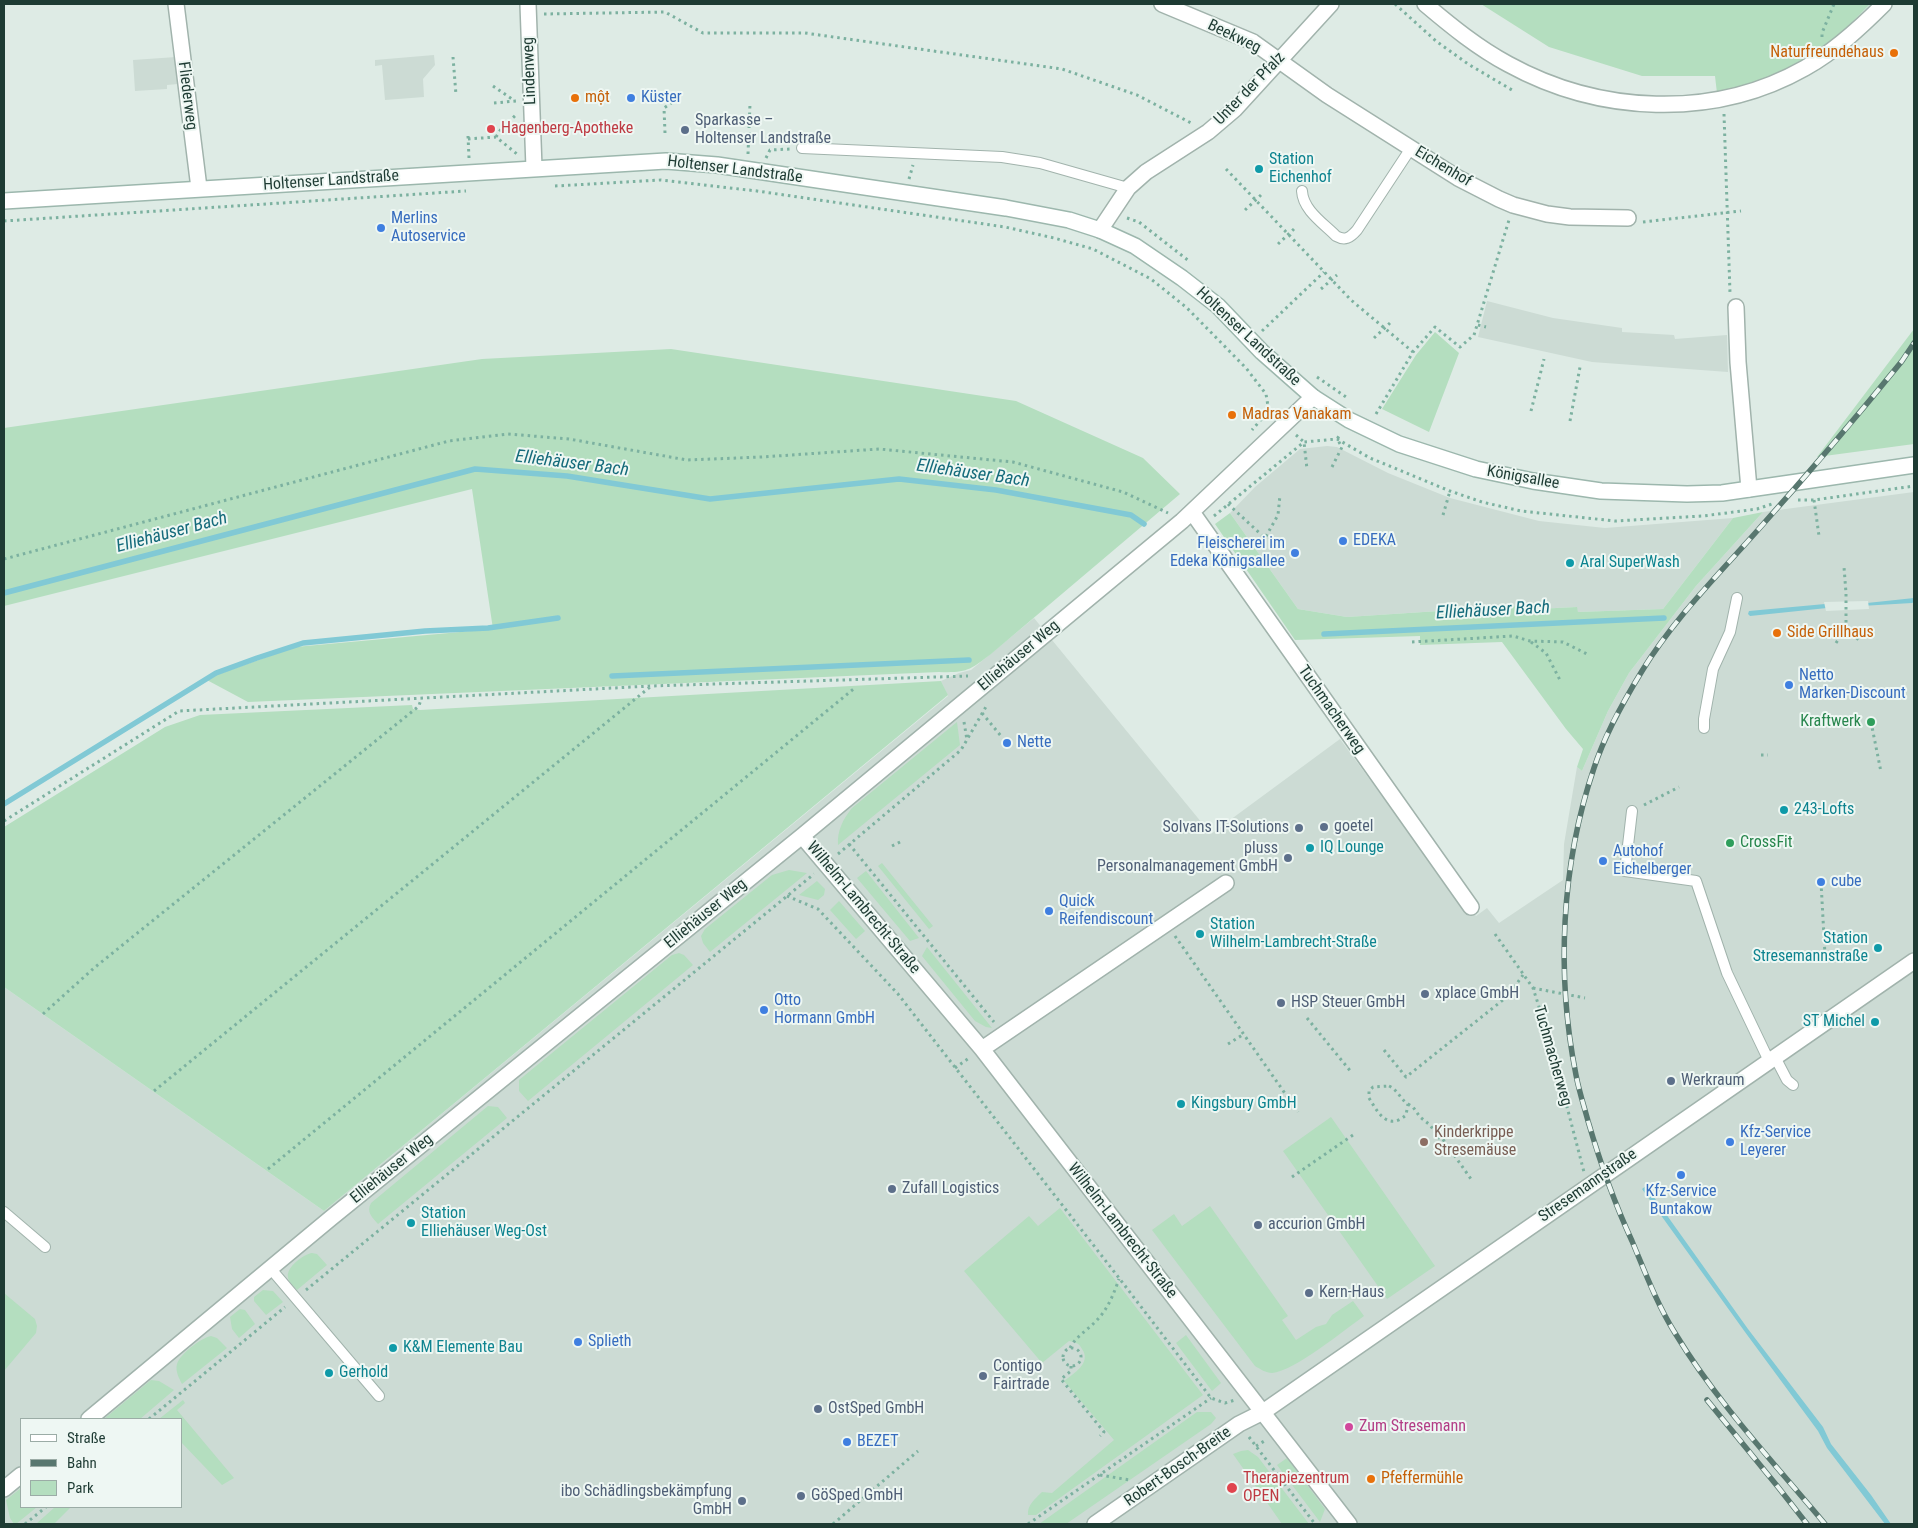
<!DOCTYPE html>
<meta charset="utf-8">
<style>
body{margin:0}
#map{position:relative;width:1918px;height:1528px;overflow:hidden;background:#deebe5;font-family:"Roboto Condensed",sans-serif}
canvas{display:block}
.frame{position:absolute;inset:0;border:5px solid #1e3b33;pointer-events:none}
.legend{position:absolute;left:20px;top:1418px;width:162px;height:90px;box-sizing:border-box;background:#eef7f3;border:1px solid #9baca6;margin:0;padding:6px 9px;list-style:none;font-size:15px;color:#1e3b33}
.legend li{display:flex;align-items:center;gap:10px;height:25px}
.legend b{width:25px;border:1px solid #9baca6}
</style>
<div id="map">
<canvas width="1918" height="1528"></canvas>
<div class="frame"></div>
<ul class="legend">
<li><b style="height:6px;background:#fff"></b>Straße</li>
<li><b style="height:6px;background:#58776f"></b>Bahn</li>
<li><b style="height:14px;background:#b4debf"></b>Park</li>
</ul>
</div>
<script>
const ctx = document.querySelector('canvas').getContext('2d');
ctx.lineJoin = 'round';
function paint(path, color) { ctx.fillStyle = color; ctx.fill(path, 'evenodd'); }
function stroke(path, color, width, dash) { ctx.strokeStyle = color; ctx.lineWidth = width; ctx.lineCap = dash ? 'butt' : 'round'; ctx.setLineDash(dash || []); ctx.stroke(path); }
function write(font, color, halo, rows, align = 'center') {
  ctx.font = font + ' "Roboto Condensed",sans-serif'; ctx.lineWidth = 4; ctx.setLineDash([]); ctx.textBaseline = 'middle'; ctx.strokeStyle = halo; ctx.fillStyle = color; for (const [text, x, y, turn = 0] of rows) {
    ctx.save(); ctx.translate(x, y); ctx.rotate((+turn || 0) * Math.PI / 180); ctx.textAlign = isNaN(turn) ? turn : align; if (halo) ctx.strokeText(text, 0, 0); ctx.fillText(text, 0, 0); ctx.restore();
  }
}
paint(new Path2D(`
 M434,55L435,65L423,79L424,97L385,100L382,65L375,66V60Z
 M176,57L178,84L167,85V89L135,91L133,60Z
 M1487,301L1553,318L1622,328V332L1674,335L1675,339L1727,335L1728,372L1592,362L1478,337Z
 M1327,446L1337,447L1388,473L1450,498L1539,521L1605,528L1733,518L1663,609L1578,612L1576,607L1536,609L1531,605L1347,617L1298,609L1230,513L1255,487L1300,449Z
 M1914,492V1524H4V987L324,1211L948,696L941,681L959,673L971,670L1034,618L1211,834L1340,739L1441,876L1476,916L1487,908L1499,923L1563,880L1564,844L1577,767L1582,771L1608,711L1629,673L1696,586L1763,512ZM21,1419H181V1507H21Z`), '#ccdbd4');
paint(new Path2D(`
 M1481,4H1870L1831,44L1814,54L1770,78L1717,93L1715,76H1642L1549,47Z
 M1914,329V444L1817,457Z
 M1435,332L1459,353L1429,432L1382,409L1416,355Z
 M671,349L1016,401L1143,458L1180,494L991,654C970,670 967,673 939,672L248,702L205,679L295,647L493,629L472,489L4,606V428L482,359Z
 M1763,512L1696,586L1629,673L1608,711L1582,771L1577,767L1583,749L1566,729L1502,642L1420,645V636L1295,640L1215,524L1230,513L1298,609L1347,617L1532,605L1536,609L1577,607L1578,612L1663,609L1733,518Z
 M941,681L948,695L324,1211L4,987V827L165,727L200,715L412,705L413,709L420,710Z
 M957,722L960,745L838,845C837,831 843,819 852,808Z
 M882,863L933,926L929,929L878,866Z
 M789,870L807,873L710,952L703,943L701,936L705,929L772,875Z
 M866,871L919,938L910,941L857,878Z
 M817,881L825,889L824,895L818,900L799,895Z
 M839,901L865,931L856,939L830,910Z
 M927,947L992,1028L986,1027L975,1021L922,956Z
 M679,953L684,955L693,965L528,1101L519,1091V1080L672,955Z
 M488,1106L498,1107L507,1118L378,1224C372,1217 366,1212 371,1203Z
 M1331,1117L1435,1266L1387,1299L1283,1151Z
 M1210,1206L1288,1316L1282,1320L1296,1340L1316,1327L1326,1324L1332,1315L1353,1301L1364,1316C1344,1330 1295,1371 1272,1373C1266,1373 1260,1369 1255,1366L1152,1230L1174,1214L1182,1226Z
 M1060,1208L1203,1395L1036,1515H1028C1027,1505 1035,1499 1042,1492L1052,1493L1114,1440L1064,1381C1073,1374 1092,1363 1082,1349C1079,1343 1075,1342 1069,1341L1042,1363L964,1271L1029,1216L1038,1226Z
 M312,1253L317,1254L327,1265L297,1290C294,1286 288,1282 288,1277C286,1267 304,1254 312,1253Z
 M263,1290L273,1291L283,1302L266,1315L254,1301V1297Z
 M4,1293L35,1319L37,1326L36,1333L4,1371Z
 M240,1309L245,1310L255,1324L239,1338L232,1329L230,1317Z
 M1186,1335L1221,1383L1212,1391L1176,1343Z
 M211,1336L217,1338L227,1348L182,1384C179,1378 175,1371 177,1364C180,1354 201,1338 211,1336Z
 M151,1380L159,1381L174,1390L140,1419H104Z
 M183,1400L185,1403L177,1410L234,1478L222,1485L181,1442V1419H159Z
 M1197,1412H1211L1216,1418L1211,1424L1066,1524H1039Z
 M1248,1450L1258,1457L1309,1524H1282L1233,1454L1241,1451Z
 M1287,1458L1325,1509L1320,1522L1277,1465Z
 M21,1488V1507H37L16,1524H14L10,1518L6,1500Z
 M55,1507H71L54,1524H36Z`), '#b4debf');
paint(new Path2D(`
 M1914,598V602L1912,603L1827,608L1750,616L1748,614L1749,611L1825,604L1867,603Z
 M1646,1186L1748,1329L1823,1427L1831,1444L1871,1495L1891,1524H1885L1827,1448L1818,1431L1745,1332L1642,1189Z`), '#81c9d5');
paint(new Path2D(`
 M1868,601L1869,609L1826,611L1824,602Z`), '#deebe5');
stroke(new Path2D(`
 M4,593L475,469L567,476L710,499L899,479L996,490L1131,515L1144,524
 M1324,634L1664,618
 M612,676L969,660
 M4,804L216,673L257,658L303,643L425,631L488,628L558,618`), '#81c9d5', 5.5);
const lane = new Path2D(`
 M802,148L1002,157L1040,163L1128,188
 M1302,191C1303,210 1323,223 1336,236C1345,241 1350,238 1357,230L1411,148
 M1704,728V719L1713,669L1730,632L1737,598
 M1632,811L1625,871L1696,881L1727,973L1769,1061
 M1775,1057L1787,1080L1793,1085
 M4,1212L45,1247
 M271,1269L379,1396`);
const street = new Path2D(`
 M176,4L199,188
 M528,4L534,168
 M1162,4L1253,42L1327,95L1458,178L1499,199L1513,205L1547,214L1570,217L1628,218
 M1425,4C1451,26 1478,48 1508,64C1599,114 1713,120 1805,68C1835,51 1860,28 1884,4
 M1100,230L1128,188L1146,172L1208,132L1235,109L1331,4
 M1736,307L1738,362L1749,489
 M1192,512L1471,907
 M802,836L982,1049L1349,1524
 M982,1049L1226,883
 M89,1419L331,1218L802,836L1182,521L1313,397
 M4,1489L21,1475
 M1095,1524L1239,1424L1263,1412L1914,961`);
const secondary = new Path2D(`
 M4,201L666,161L717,165L1006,208L1069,220L1100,230L1135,246L1182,278L1218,306L1262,352L1313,397L1349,420L1399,444L1476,469L1533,481L1601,491L1687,494L1722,493L1914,465`);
stroke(lane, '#a1b3ac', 12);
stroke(street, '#a1b3ac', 18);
stroke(secondary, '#9cb7ad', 18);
stroke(new Path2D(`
 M1395,4L1436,41L1468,64L1512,90
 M544,14L665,12L703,33H805L1062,69L1137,95L1193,124
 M1822,37V33L1834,4
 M453,57L456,95
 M493,86L515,101
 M494,103L516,101
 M1724,114L1730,293
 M665,133L664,108L680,97
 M468,136L469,158
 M496,137L501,129L517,114
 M468,139L496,137L517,154
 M748,154L750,104
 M766,158L770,150L790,149
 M1226,169L1351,300L1413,352
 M909,179L913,165
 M555,186L661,180L757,191L1005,227L1054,238L1093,249L1151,279L1187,308L1246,368L1266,394L1268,406L1265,415L1252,430
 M1245,210L1261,195
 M1127,218L1139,222L1189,261
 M4,221L466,191
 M1643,222L1741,211
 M1278,244L1294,229
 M1321,289L1337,275
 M1478,325L1486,327
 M1262,331L1324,272
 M1374,338L1390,323
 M1317,377L1349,399
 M1531,411L1544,359
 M1376,414L1413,352L1435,327L1460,347L1474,335L1509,220
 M1570,421L1580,367
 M1296,435L1304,442L1307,469
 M1332,467L1342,447L1337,439L1341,433
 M1798,500H1814L1914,486
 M1814,500L1819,536
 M1228,504L1265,538L1278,515L1280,495
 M1443,515L1450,491
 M1214,516L1304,442L1337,439L1370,458L1450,491L1482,502L1521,511L1615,521L1703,516L1757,509L1775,503
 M4,559L449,441L508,434L569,439L687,460L762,457L879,449L1013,462L1123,492L1168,513
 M1819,629L1846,628V593L1844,567
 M1412,642L1513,636L1530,641L1563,642L1589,655
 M1531,642L1546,653L1561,682
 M1836,643L1846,628L1860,641
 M982,713L1001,736
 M964,722L967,740
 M1871,722L1881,772
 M1761,755H1768
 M1644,805L1679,787
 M4,821L179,711L651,686L968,676
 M849,844L994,1022
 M892,846L902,841
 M838,854L961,750L987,705
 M1821,882L1825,955
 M787,896L818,909L898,994L1119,1278L1211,1398L1225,1403L1235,1400
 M1495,934L1533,988L1549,1038L1584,1172
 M1175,936L1298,1112
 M1533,988L1585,998
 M43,1014L94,968L419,706L421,699
 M1307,1018L1352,1073
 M1228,1044L1244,1034
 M1384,1050L1406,1077L1508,996L1523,975
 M955,1068L969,1058
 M1389,1086C1398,1090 1400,1099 1408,1104L1406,1115C1388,1131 1378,1113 1369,1098V1091L1373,1087Z
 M154,1091L650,687
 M1408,1104L1413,1107L1420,1117L1430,1125L1440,1139L1442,1138L1471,1179
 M268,1169L856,687
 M1292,1177L1353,1135
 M306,1290L814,874
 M1070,1348C1076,1336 1088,1330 1097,1320C1108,1309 1114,1293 1119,1279
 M1063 1357a9 9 0 1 1 18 0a9 9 0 1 1-18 0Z
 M1071,1366V1371L1061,1379L1104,1432L1100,1436
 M149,1419L285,1307
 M1249,1437L1315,1524
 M1256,1446L1266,1440
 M1100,1475L1130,1480
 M25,1524L46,1507
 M833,1524L918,1451
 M1028,1524L1211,1398`), '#7cb1a0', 3, [2.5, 4]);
stroke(lane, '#fff', 10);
stroke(street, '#fff', 15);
stroke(secondary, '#fff', 15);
const rail = new Path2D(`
 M1707,1400L1778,1487L1807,1524
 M1825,1524C1774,1463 1716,1401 1675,1333C1657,1304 1645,1272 1632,1241C1614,1202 1600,1162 1588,1121C1584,1106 1579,1091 1576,1075C1556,975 1561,865 1594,768C1605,734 1623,702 1642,671C1673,620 1717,576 1757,531C1807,475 1855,419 1902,361L1914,343`);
stroke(rail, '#58776f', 5.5);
stroke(rail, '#eef7f3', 4, [11]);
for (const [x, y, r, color] of [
 [1894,53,5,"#e8710a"],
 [575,98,5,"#e8710a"],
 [631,98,5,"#3f7fe0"],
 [491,129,5,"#e0444e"],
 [685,130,5,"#5c6f8a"],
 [1259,169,5,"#0f9aa8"],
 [381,228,5,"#3f7fe0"],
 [1232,415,5,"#e8710a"],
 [1343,541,5,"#3f7fe0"],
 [1295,553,5,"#3f7fe0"],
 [1570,563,5,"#0f9aa8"],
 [1777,633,5,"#e8710a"],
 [1789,685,5,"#3f7fe0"],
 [1871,722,5,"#2e9e5b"],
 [1007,743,5,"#3f7fe0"],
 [1784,810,5,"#0f9aa8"],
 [1324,827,5,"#5c6f8a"],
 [1299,828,5,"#5c6f8a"],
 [1730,843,5,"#2e9e5b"],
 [1310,848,5,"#0f9aa8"],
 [1288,858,5,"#5c6f8a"],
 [1603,861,5,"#3f7fe0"],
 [1821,882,5,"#3f7fe0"],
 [1049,911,5,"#3f7fe0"],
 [1200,934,5,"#0f9aa8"],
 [1878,948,5,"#0f9aa8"],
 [1425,994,5,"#5c6f8a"],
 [1281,1003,5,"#5c6f8a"],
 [764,1010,5,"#3f7fe0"],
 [1875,1022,5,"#0f9aa8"],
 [1671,1081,5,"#5c6f8a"],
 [1181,1104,5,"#0f9aa8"],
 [1424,1142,5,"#8d6e63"],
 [1730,1142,5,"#3f7fe0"],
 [1681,1175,5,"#3f7fe0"],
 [892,1189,5,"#5c6f8a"],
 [411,1223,5,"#0f9aa8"],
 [1258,1225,5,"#5c6f8a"],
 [1309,1293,5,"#5c6f8a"],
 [578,1342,5,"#3f7fe0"],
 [393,1348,5,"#0f9aa8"],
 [329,1373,5,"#0f9aa8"],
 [983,1376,5,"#5c6f8a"],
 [818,1409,5,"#5c6f8a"],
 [1349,1427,5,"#d1479c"],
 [847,1442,5,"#3f7fe0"],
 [1371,1479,5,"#e8710a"],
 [1232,1488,6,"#e0444e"],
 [801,1496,5,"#5c6f8a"],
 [742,1501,5,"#5c6f8a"]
]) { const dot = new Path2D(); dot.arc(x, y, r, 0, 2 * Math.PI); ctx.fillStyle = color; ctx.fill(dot); stroke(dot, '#eef7f3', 2); }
write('16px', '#1e3b33', '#eef7f3', [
 ["Beekweg",1234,37,26],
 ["Lindenweg",530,71,-92],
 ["Unter der Pfalz",1250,89,-46],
 ["Fliederweg",187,96,83],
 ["Eichenhof",1443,167,31],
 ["Holtenser Landstraße",735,170,7],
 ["Holtenser Landstraße",331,181,-4],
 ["Holtenser Landstraße",1248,337,43],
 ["Königsallee",1523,478,10],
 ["Elliehäuser Weg",1019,656,-40],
 ["Tuchmacherweg",1331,710,55],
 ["Wilhelm-Lambrecht-Straße",863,908,50],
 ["Elliehäuser Weg",706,914,-39],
 ["Tuchmacherweg",1552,1056,74],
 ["Elliehäuser Weg",392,1169,-39],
 ["Stresemannstraße",1588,1186,-35],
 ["Wilhelm-Lambrecht-Straße",1122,1231,52],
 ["Robert-Bosch-Breite",1178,1467,-35]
]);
write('16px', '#c56008', '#eef7f3', [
 ["Naturfreundehaus",1884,53,"right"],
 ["một",585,98],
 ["Madras Vanakam",1242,415],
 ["Side Grillhaus",1787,633],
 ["Pfeffermühle",1381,1479]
], 'left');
write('16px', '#366cbe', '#eef7f3', [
 ["Küster",641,98],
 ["Merlins",391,219],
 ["Autoservice",391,237],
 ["EDEKA",1353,541],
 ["Fleischerei im",1285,544,"right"],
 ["Edeka Königsallee",1285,562,"right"],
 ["Netto",1799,676],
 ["Marken-Discount",1799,694],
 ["Nette",1017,743],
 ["Autohof",1613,852],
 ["Eichelberger",1613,870],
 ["cube",1831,882],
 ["Quick",1059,902],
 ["Reifendiscount",1059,920],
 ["Otto",774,1001],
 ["Hormann GmbH",774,1019],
 ["Kfz-Service",1740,1133],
 ["Leyerer",1740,1151],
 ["Kfz-Service",1681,1192,"center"],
 ["Buntakow",1681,1210,"center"],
 ["Splieth",588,1342],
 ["BEZET",857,1442]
], 'left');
write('16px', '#4e5e75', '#eef7f3', [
 ["Sparkasse –",695,121],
 ["Holtenser Landstraße",695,139],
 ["goetel",1334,827],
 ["Solvans IT-Solutions",1289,828,"right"],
 ["pluss",1278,849,"right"],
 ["Personalmanagement GmbH",1278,867,"right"],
 ["xplace GmbH",1435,994],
 ["HSP Steuer GmbH",1291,1003],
 ["Werkraum",1681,1081],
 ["Zufall Logistics",902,1189],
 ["accurion GmbH",1268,1225],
 ["Kern-Haus",1319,1293],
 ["Contigo",993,1367],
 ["Fairtrade",993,1385],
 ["OstSped GmbH",828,1409],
 ["ibo Schädlingsbekämpfung",732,1492,"right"],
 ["GmbH",732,1510,"right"],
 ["GöSped GmbH",811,1496]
], 'left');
write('16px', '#be3a42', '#eef7f3', [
 ["Hagenberg-Apotheke",501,129],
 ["Therapiezentrum",1243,1479],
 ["OPEN",1243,1497]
], 'left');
write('16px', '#0d838f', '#eef7f3', [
 ["Station",1269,160],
 ["Eichenhof",1269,178],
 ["Aral SuperWash",1580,563],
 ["243-Lofts",1794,810],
 ["IQ Lounge",1320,848],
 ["Station",1210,925],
 ["Wilhelm-Lambrecht-Straße",1210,943],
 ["Station",1868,939,"right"],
 ["Stresemannstraße",1868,957,"right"],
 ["ST Michel",1865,1022,"right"],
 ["Kingsbury GmbH",1191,1104],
 ["Station",421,1214],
 ["Elliehäuser Weg-Ost",421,1232],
 ["K&M Elemente Bau",403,1348],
 ["Gerhold",339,1373]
], 'left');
write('16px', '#27864d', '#eef7f3', [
 ["Kraftwerk",1861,722],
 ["CrossFit",1740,843,"left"]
], 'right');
write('16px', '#785e54', '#eef7f3', [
 ["Kinderkrippe",1434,1133],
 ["Stresemäuse",1434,1151]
], 'left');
write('16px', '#b23c85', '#eef7f3', [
 ["Zum Stresemann",1359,1427]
], 'left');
write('italic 18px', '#156b7b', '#eef7f3', [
 ["Elliehäuser Bach",572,464,7],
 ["Elliehäuser Bach",973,474,8],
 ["Elliehäuser Bach",172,533,-15],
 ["Elliehäuser Bach",1493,611,-3]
]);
</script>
